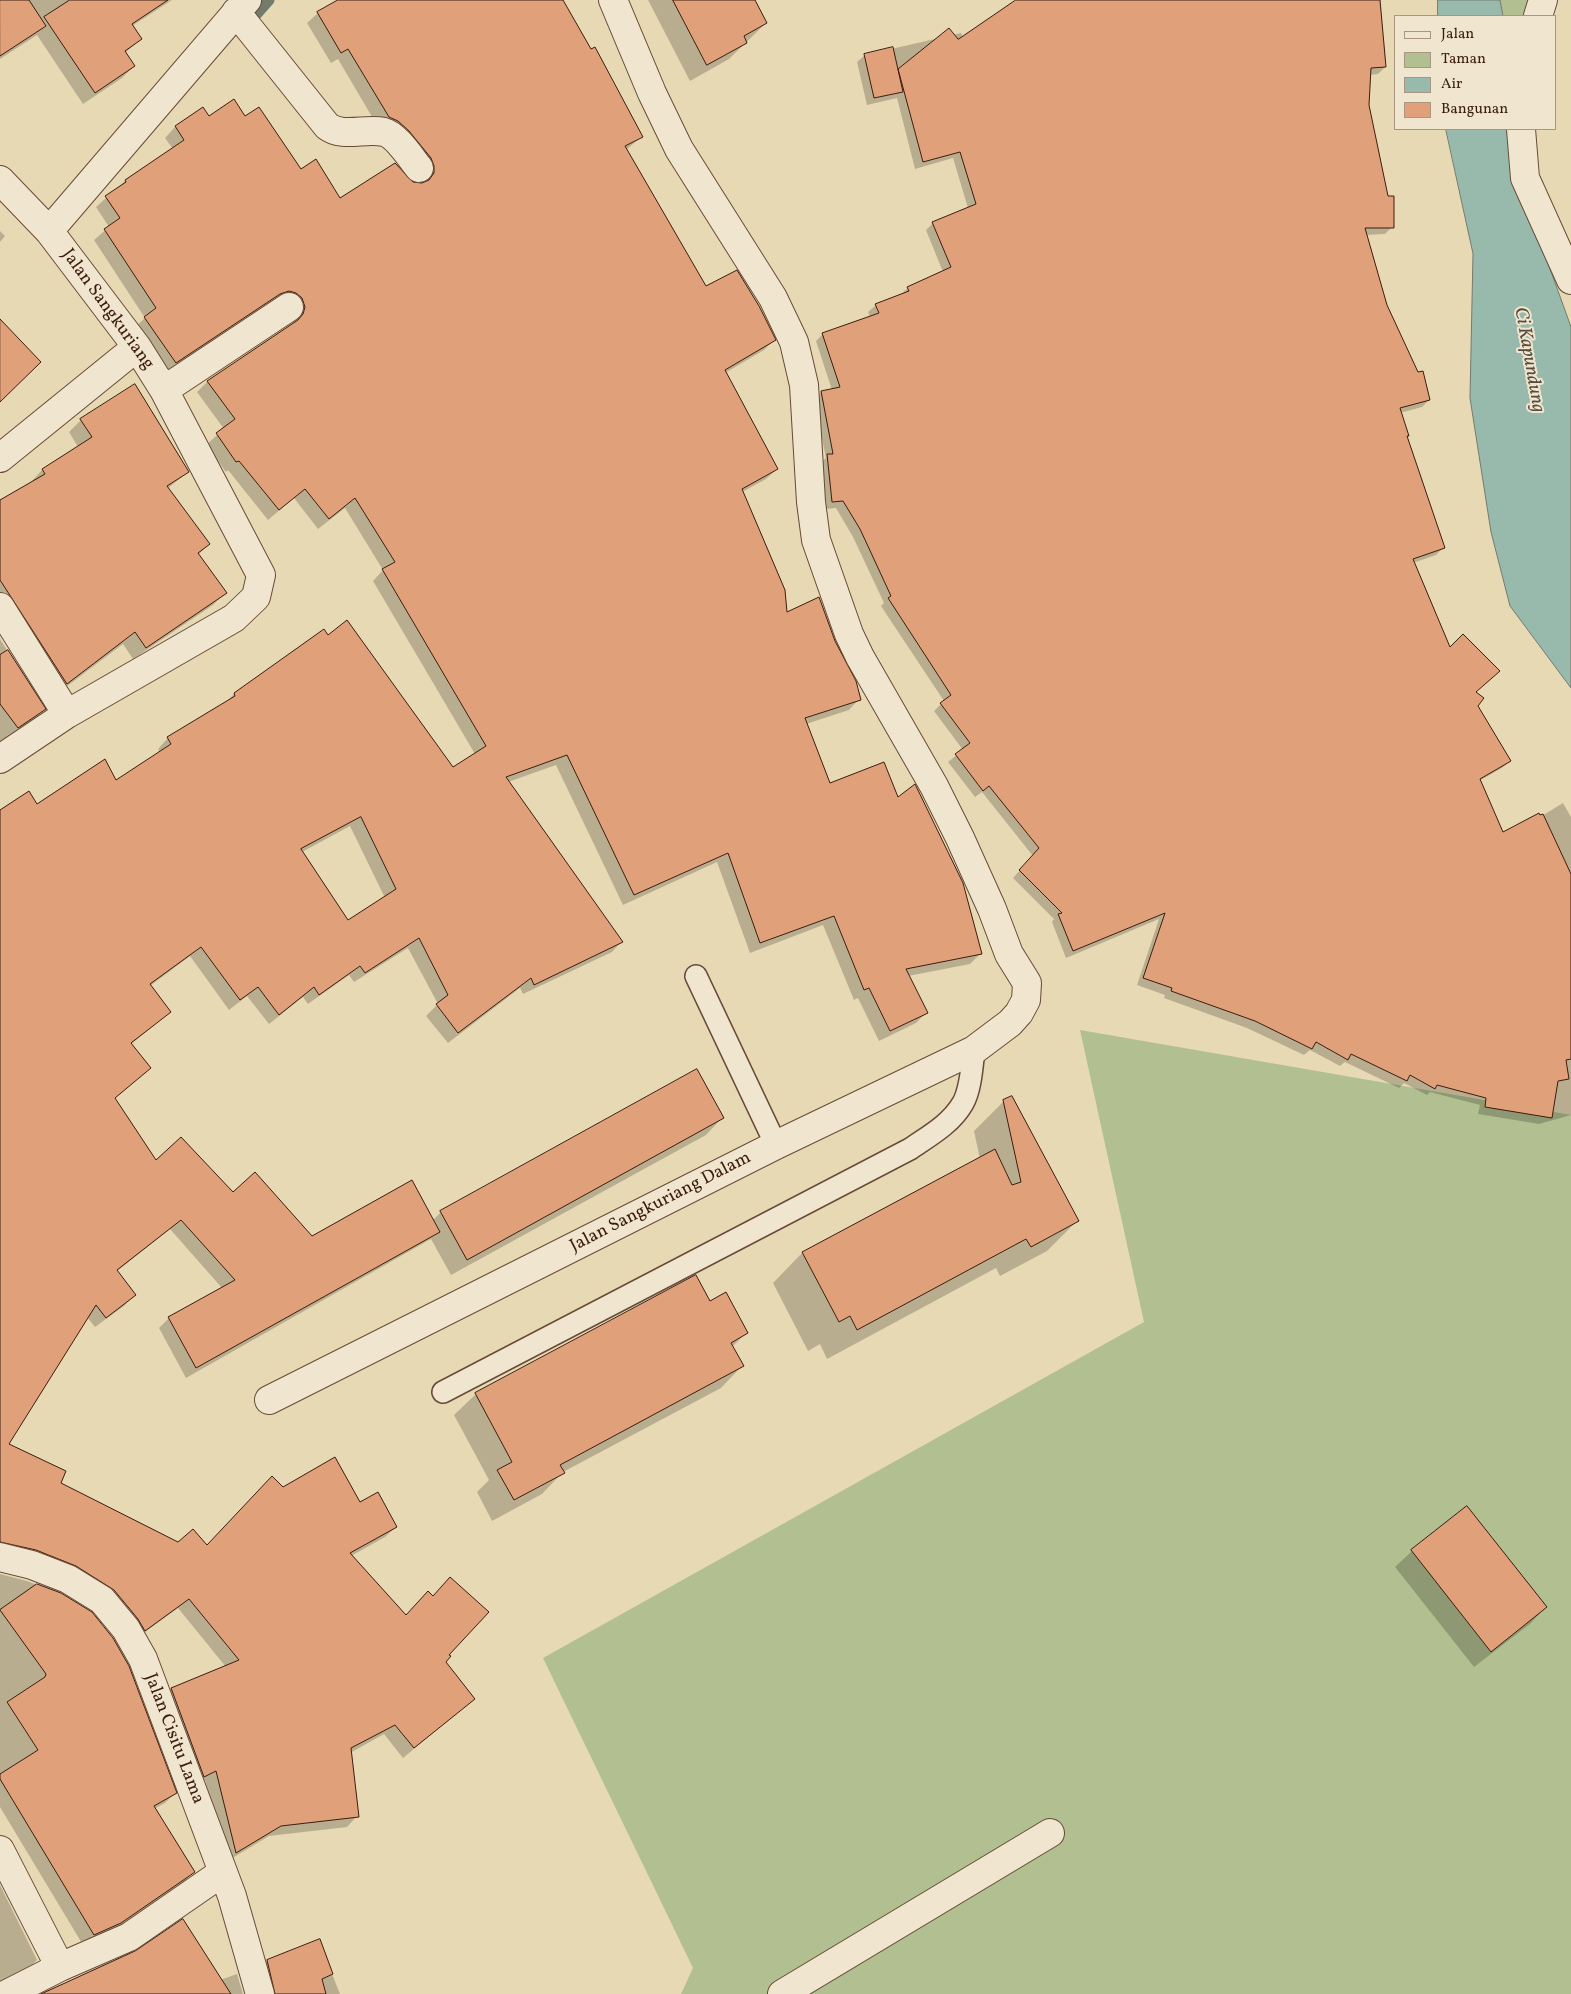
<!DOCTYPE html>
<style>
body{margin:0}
#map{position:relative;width:1571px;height:1994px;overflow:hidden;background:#e8d9b5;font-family:Vollkorn,serif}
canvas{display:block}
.legend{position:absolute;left:1394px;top:15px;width:162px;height:115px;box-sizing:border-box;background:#f0e6cf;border:1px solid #a89582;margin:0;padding:6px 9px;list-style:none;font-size:15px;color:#3c1c0e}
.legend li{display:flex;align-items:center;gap:10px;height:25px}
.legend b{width:25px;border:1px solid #a89582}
</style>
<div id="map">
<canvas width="1571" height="1994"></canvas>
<ul class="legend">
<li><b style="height:6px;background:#f0e6cf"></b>Jalan</li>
<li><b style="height:14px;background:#b2c091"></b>Taman</li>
<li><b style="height:14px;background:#97baad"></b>Air</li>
<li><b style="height:14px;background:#dfa07a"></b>Bangunan</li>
</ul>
</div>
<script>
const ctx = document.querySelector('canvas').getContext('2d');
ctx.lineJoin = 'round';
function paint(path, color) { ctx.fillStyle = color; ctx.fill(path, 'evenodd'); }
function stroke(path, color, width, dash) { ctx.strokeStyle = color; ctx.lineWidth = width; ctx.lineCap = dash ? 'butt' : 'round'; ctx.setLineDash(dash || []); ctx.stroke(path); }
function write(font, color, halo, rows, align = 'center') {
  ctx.font = font + ' Vollkorn,serif'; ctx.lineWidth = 4; ctx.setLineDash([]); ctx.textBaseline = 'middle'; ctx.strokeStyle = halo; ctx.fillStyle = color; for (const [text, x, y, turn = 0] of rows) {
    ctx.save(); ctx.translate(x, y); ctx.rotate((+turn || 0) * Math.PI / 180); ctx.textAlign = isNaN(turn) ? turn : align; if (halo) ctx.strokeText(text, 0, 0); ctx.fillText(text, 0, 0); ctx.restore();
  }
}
paint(new Path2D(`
 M1500,0H1535L1533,16H1503Z
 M1080,1030L1571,1115V1994H681L693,1968L543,1658L1144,1322Z`), '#b2c091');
const water = new Path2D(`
 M1438,0H1500L1503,16H1438Z
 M1446,129H1518L1521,188L1571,327V688L1510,606L1491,532L1470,398L1473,254Z`);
paint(water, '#97baad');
stroke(water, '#737b6d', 1);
paint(new Path2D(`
 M0,0H172L132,26L141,39L125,53L134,66L122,78L83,104L37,35L0,59Z
 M340,0H562L641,137L626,150L706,287L774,340L764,350L725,373L777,469L766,479L742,492L786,614L834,641L859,699L849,710L806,724L829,784L898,799L981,953L970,964L908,976L926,1013L916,1023L879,1041L858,998L854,1000L823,925L750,953L717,862L623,905L556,765L508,782L622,941L612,952L523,994L520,988L448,1043L426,1016L438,1004L408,948L354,982L349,975L308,1004L303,997L269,1024L247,996L229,1010L190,956L150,986L170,1012L130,1045L149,1068L114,1099L156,1162L233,1194L312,1238L433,1220L441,1212L722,1118L706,1135L451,1275L431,1239L186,1378L159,1328L169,1318L222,1288L170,1229L116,1272L134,1295L124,1306L95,1327L87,1317L7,1444L60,1483L178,1543L206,1547L283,1488L360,1504L396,1527L385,1537L351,1556L406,1616L432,1597L450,1579L447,1655L444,1662L474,1699L403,1758L384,1734L350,1753L357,1816L347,1827L269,1836L226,1862L205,1780L194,1787L161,1700L171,1689L226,1667L178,1608L134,1640L128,1629L0,1554V824L37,806L116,781L160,753L158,749L168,738L224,704L234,694L324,631L453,769L475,754L373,581L383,570L345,508L318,529L294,498L268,520L228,470L226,472L206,445L224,429L197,392L207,382L293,324L295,318L269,304L165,373L134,328L145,318L94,240L109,227L96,207L125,181L173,149L165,138L175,127L202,109L209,117L245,118L301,170L340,200L412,183L424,184L425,177L378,127L338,59L331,63L307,23L318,13ZM350,826L385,898L348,921L302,852Z
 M648,0H754L766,23L729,59L690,81Z
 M1018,0H1379L1385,67L1378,74L1369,75L1367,105L1392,227L1385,234L1366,235L1386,306L1429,400L1422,407L1400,413L1406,437L1443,548L1436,555L1413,563L1449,649L1474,693L1477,706L1510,761L1502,768L1479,781L1503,834L1540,817L1563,803L1571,817V1115L1539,1124L1478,1114L1480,1105L1430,1092L1427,1095L1404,1083L1399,1088L1345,1062L1340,1066L1310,1050L1304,1055L1247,1028L1164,998L1165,995L1137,985L1159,919L1066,958L1052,922L1054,919L1013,878L1033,856L982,792L975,797L948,762L963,750L934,711L944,701L881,606L884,603L853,537L836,508L825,509L820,463L826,458L814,400L821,392L832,390L816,341L823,334L870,317L868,312L876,305L900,295L908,288L943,272L926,230L933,223L968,208L953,158L915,169L897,98L867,105L857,62L865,55L961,33L963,37Z
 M0,231L5,236L0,242Z
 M81,420L188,472L167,489L209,544L198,555L225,593L213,605L133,659L123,644L54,696L0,610V502L30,483L42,470L78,447L69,432Z
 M0,639L44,709L32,721L0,743Z
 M1004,1101L1077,1221L1047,1251L1000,1276L996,1268L827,1359L820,1344L808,1351L773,1283L802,1253L980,1159L974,1131Z
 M709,1302L746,1333L732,1347L742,1366L721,1388L563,1472L542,1494L492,1521L477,1492L489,1480L454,1415L476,1394Z
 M1467,1507L1546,1607L1530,1624L1474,1667L1395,1567L1412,1551Z
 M0,1574L27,1581L60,1594L175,1793L165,1803L154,1809L193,1872L183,1883L110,1933L83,1945L0,1807Z
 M0,1885L37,1960L27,1970L0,1984Z
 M319,1941L340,1994H263L257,1972L267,1961Z
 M237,1974L243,1994H44L220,1980Z`), '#0003');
stroke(new Path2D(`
 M253,18L269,0`), '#737b6d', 11);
const building = new Path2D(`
 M0,0H29L46,26L0,56Z
 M70,0H168L132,24L142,39L125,51L135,66L95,93L44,17Z
 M338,0H563L591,49L595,47L643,137L625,146L706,286L737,270L759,306L776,340L725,370L778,469L742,489L785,590L787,612L819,597L835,641L856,681L861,700L805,718L830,783L884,762L898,797L915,784L963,883L982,954L906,969L928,1013L890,1031L869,988L864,990L834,916L760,943L728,853L634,895L567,755L506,777L623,942L534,985L531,978L458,1033L436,1004L448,995L419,938L365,973L360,966L319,995L314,987L279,1015L258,987L240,1000L201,947L150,984L171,1012L131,1043L151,1068L115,1098L156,1160L181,1137L233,1192L255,1172L312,1236L412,1180L440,1232L196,1368L168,1317L235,1280L181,1220L117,1270L136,1295L106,1318L96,1305L9,1444L66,1471L61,1483L178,1542L193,1529L207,1545L272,1476L283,1487L335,1457L360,1502L378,1492L397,1527L350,1553L406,1615L428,1591L433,1596L450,1577L489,1612L449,1655L451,1656L446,1662L475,1699L414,1748L395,1725L351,1748L359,1817L281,1826L236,1853L216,1771L204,1777L171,1688L239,1660L189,1599L145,1631L138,1619L114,1590L76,1566L36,1550L0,1542V810L29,791L37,804L105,759L116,780L171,744L167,737L235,696L234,693L324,629L328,635L347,620L453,767L486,746L382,569L395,562L355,498L329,519L305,489L279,510L239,461L236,462L216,433L235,419L207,381L298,320L303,314L305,307L302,298L296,293L289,291L280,294L176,363L144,317L156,308L104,229L120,218L105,196L126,182L125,180L184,140L175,126L203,107L209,116L234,99L245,116L259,107L301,169L316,159L340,198L395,163L413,182L422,183L429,180L434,173V166L431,158L409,131L398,121L389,117L348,49L341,53L317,12ZM361,817L396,889L348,920L301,849Z
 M673,0H755L767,23L744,36L747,43L707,65Z
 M1016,0H1380L1386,67L1371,68L1369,105L1388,196H1394V228H1365L1387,305L1418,372L1423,371L1430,400L1400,408L1409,436H1407L1445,548L1413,559L1450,647L1463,634L1500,671L1476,692L1484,698L1478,706L1511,761L1480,779L1503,832L1539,813L1540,815L1543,814L1571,874V1059L1566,1060L1569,1079L1558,1081L1552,1118L1485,1107L1486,1098L1437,1085L1435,1089L1410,1075L1407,1081L1351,1054L1348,1060L1316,1042L1312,1049L1255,1021L1171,991L1172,988L1143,978L1165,913L1073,951L1058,914L1062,913L1019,870L1039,848L989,786L983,791L955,754L970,743L940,703L951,695L888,598L891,596L860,529L843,501L832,502L827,454H833L821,391L840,387L822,333L879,313L875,304L909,291L907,287L951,267L932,222L976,204L960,152L923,162L898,69L949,28L958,39Z
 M893,47L903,92L874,98L864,54Z
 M0,319L41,362L0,402Z
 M135,384L189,472L167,486L210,544L198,553L227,593L146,648L135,632L67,684L0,580V500L45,474L42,469L92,437L80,419Z
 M8,650L46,709L18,728L0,704V655Z
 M697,1069L724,1118L467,1260L440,1211Z
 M1012,1096L1079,1221L1031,1247L1026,1239L857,1330L850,1316L839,1322L802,1252L995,1149L1012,1185L1021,1182L1003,1100Z
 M696,1275L710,1301L726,1292L748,1333L731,1343L744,1366L560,1465L565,1473L514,1500L497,1470L512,1462L475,1393Z
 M1467,1506L1547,1607L1491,1652L1411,1550Z
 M37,1584L61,1593L92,1612L113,1638L129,1666L177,1793L154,1806L195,1872L121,1923L94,1935L0,1779V1774L38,1750L7,1702L45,1677L46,1674L0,1610Z
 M183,1919L231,1994H41L135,1951Z
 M320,1939L333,1974L322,1979L326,1994H275L267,1960Z`);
paint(building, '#dfa07a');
stroke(building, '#3c1c0e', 1);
const service = new Path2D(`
 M696,976L776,1145
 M443,1392L910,1149C929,1136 951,1124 963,1103C971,1089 972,1065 974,1050`);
const minor = new Path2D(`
 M236,12L327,126C342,138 365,128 384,132C396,135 411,158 419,168
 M1538,16L1543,0
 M1521,129L1525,178L1571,280
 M0,180L49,231L137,347L164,390L261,575L256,597L234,618L67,714L0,759
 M49,231L247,0
 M164,390L289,307
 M0,458L137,347
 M0,607L67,714
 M269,1400L776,1145L974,1050L1010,1023L1019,1013L1026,1000L1027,983L1009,954L992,909L960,838L934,786L860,657L849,634L816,540L811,502L804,385L794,342L773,298L679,149L652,93L613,0
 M0,1557L32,1565L68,1579L102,1600L126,1629L143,1659L232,1896L260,1994
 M0,1850L60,1967
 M7,1994L60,1967L129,1937L223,1872
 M782,1994L1050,1833`);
stroke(service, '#674b38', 24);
stroke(minor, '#674b38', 30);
stroke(service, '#f0e6cf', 21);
stroke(minor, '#f0e6cf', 28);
write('18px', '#3c1c0e', '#f0e6cf', [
 ["Jalan Sangkuriang",107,310,54],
 ["Jalan Sangkuriang Dalam",661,1203,-27],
 ["Jalan Cisitu Lama",173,1739,69]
]);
write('italic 19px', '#574b3e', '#f0e6cf', [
 ["Ci Kapundung",1528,360,80]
]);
</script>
